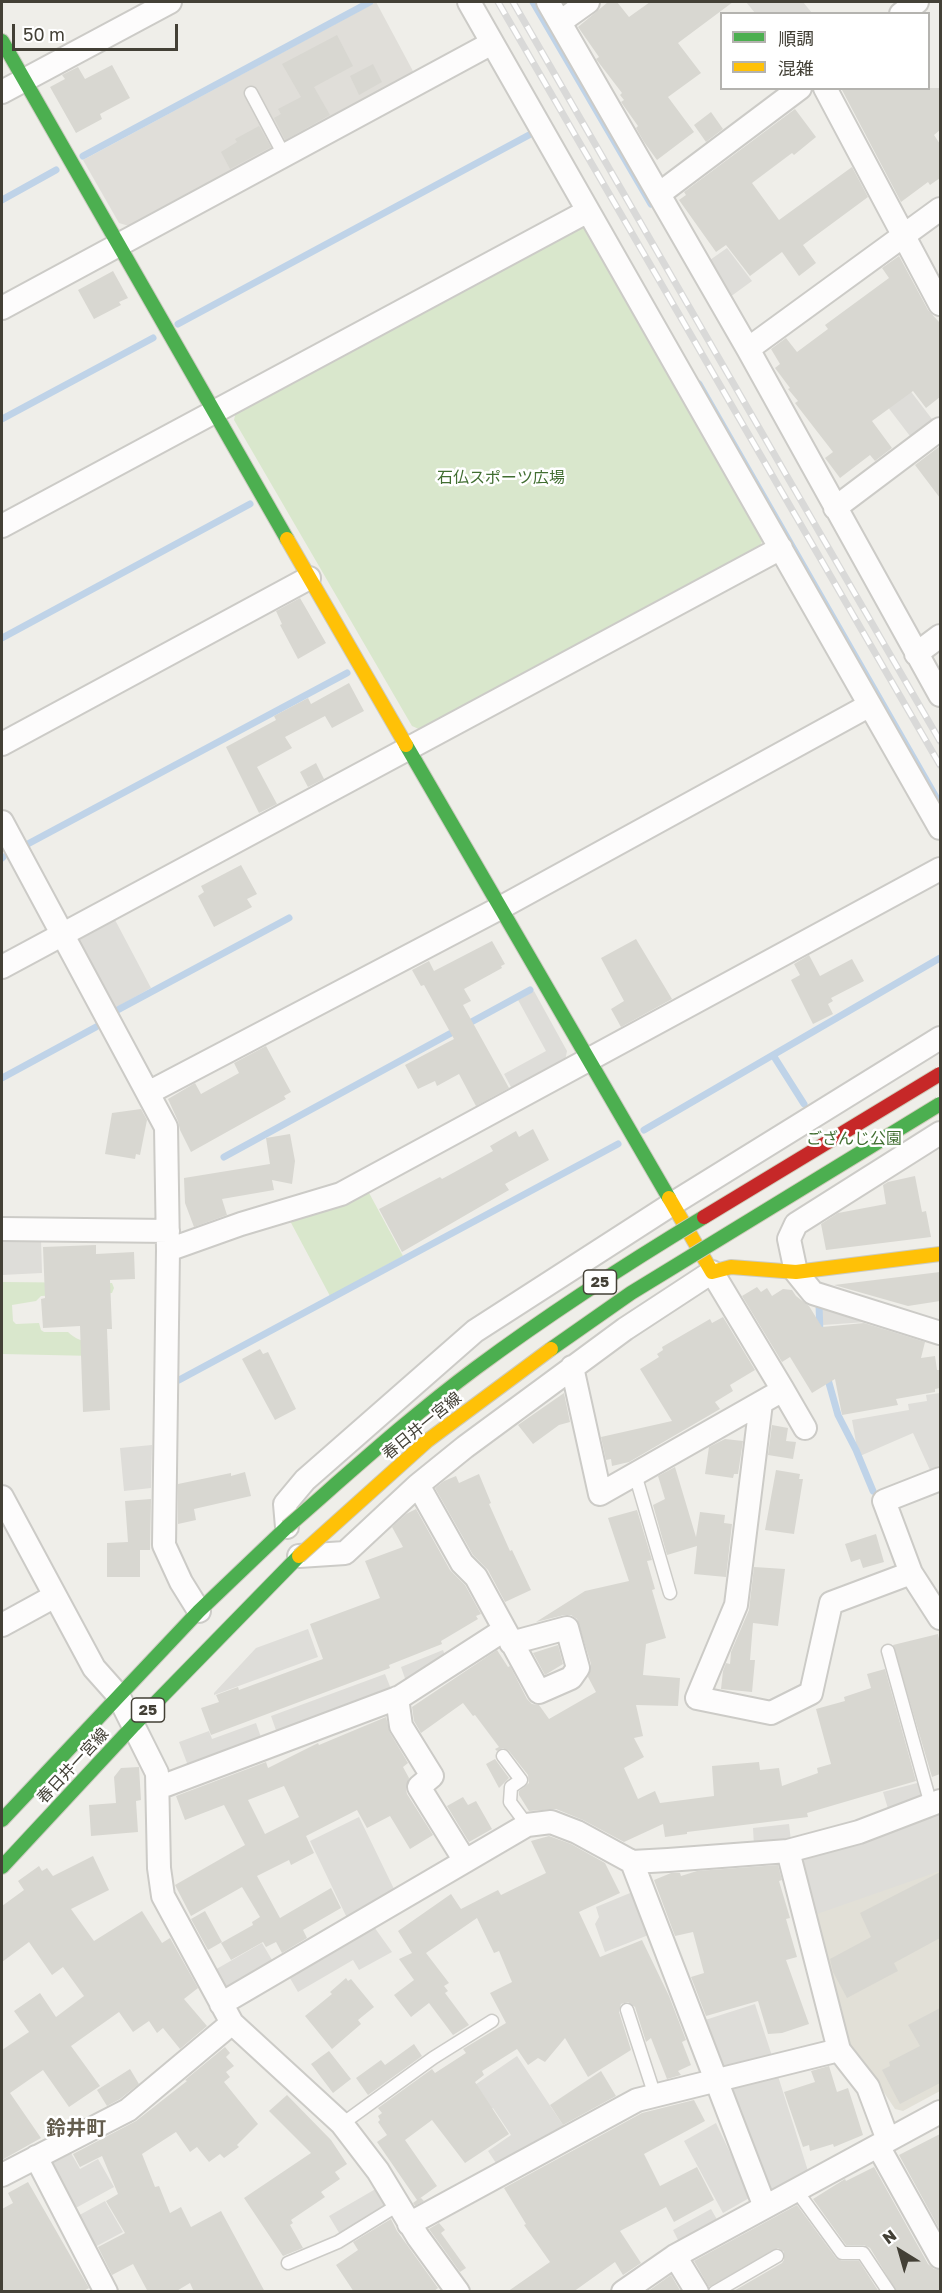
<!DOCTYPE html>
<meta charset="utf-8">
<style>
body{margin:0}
#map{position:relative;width:942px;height:2293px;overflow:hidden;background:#efeee9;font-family:"Golos Text","Noto Sans JP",sans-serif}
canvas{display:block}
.frame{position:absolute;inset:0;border:3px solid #434036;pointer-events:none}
.legend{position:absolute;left:720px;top:12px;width:210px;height:78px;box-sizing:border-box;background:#fff;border:2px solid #b4b3af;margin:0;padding:8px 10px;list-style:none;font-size:18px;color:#434036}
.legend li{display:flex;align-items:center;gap:12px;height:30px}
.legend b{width:30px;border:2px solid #b4b3af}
.north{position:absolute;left:870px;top:2221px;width:60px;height:60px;-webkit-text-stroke:4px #fff;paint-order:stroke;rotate:323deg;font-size:16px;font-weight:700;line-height:24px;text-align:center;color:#434036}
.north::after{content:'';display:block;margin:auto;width:21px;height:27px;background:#434036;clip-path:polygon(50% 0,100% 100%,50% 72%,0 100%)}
.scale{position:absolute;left:12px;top:24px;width:166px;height:27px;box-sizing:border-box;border:3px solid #434036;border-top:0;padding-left:8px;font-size:18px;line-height:21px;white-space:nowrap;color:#434036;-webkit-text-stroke:4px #fff;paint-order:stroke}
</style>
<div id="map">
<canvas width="942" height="2293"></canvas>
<div class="frame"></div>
<ul class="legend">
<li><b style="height:8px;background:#4caf50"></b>順調</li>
<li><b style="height:8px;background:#ffc107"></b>混雑</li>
</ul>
<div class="north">N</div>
<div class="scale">50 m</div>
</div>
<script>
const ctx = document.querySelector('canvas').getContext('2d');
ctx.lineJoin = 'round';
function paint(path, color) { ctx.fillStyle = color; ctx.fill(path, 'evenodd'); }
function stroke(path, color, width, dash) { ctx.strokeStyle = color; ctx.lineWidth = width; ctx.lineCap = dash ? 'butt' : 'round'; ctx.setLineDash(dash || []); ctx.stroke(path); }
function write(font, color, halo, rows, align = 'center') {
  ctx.font = font + ' "Golos Text","Noto Sans JP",sans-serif'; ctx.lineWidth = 5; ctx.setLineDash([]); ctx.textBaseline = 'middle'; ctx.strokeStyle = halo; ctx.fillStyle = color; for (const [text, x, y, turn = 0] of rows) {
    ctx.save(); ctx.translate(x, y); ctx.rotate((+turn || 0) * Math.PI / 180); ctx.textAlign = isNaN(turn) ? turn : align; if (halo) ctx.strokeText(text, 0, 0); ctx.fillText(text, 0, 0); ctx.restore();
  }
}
paint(new Path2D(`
 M940,1811V2091L903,2111L895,2109L877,2082L852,2056L801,1865Z`), '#e2e0d7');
paint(new Path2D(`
 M376,2L414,73L129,226L119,223L83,160Z`), '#e0ded9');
paint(new Path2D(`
 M576,227H588L763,540L758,549L421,730L412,726L234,420L236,411Z
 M368,1191L403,1256L330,1296L289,1219L341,1206Z
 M2,1282L112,1283L114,1288L112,1293L41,1296L36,1301L12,1305L13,1321L16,1324L39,1323L41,1330L44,1332H68C83,1347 98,1338 108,1350L104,1355L95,1356L2,1354Z`), '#d9e7cc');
paint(new Path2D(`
 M746,2H803L812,13H755Z
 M727,248L752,281L730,297L710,260Z
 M886,359L935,423L913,440L864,376Z
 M114,918L151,988L110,1011L75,945L78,938Z
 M534,991L567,1051L565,1061L512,1089L504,1074L546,1051L518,1000Z
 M41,1239L42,1273L2,1275V1241Z
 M821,1305L865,1318L866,1322L823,1325Z
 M940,1393V1465L930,1470L913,1433L860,1456L857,1448L852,1420L909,1410L908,1404L927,1401L926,1395Z
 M152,1445L151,1488L124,1491L120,1448Z
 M308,1629L318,1657L214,1695V1693L256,1648Z
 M443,1650L446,1658L407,1684L401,1667Z
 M385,1674L393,1694L278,1736L271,1716Z
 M256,1723L263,1743L190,1771L179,1742L209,1731L212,1739Z
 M921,1782L925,1795L889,1812L883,1792Z
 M940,1811V1871L814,1915L801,1865L806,1855Z
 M359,1817L396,1893L348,1920L310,1841Z
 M789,1824L791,1841L754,1846L753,1828Z
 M635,1891L651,1934L605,1952L595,1924L599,1917L596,1907Z
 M372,1924L392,1952L359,1970L353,1960L298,1992L287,1973Z
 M262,1943L275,1965L225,1993L213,1971Z
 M755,2004L773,2059L725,2070L719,2064L702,2021Z
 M517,2056L565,2128L498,2166L488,2151L511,2135L493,2108L468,2124L453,2100Z
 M777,2073L809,2174L778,2190L766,2187L727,2088Z
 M716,2123L751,2197L723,2213L684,2141Z
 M67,2146L80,2169L98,2159L114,2187L72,2210L44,2158Z
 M379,2187L390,2207L341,2236L329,2216Z
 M105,2201L123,2232L93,2248L76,2217Z
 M711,2209L719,2223L680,2244L673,2230Z`), '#deddd9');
stroke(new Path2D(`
 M533,2L651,204
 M83,156L370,2
 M2,200L56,170
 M178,324L529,135
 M699,384L940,804
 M2,419L153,338
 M2,638L250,504
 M24,846L347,673
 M2,858L3,857
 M112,1013L289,918
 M2,1078L96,1027
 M804,1104L773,1055L940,958
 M644,1130L773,1055
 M224,1157L530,990
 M819,1305L820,1333
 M827,1376L838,1415L856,1450L873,1491
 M179,1380L618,1144`), '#bfd3e8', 7);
paint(new Path2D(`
 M608,2H617L629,17L650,2H733L678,43L701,73L668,97L694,132L657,160L644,142L636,128L638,126L621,102L624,100L620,95L622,93L596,59L599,57L578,27Z
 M337,35L353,66L314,87L330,115L285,140L274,118L281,114L278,109L301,97L282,64Z
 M373,64L382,82L359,95L350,76Z
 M112,65L130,98L100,114L102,119L76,133L50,87L65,79L62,75L78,67L85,79Z
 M841,88H940V130L934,135L940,144V178L930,185L928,182L901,202Z
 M795,109L816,137L794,155L792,153L752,183L779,220L852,167L868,197L803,245L816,263L799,276L782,252L750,276L726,245L716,252L679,200L686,195L684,192Z
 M711,112L723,129L706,142L694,125Z
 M259,126L271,147L230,169L221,152L237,142L235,139Z
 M899,256L928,310L940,323V397L926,408L913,391L872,421L892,448L875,461L870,455L840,478L825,458L833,452L795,403L798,401L788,389L790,388L775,368L780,364L771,349L786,338L797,352L828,329L825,325L889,278L882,268Z
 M113,271L128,298L119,302L121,305L94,319L78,290Z
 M940,446V498L915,465Z
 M300,598L326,643L298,659L280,625L282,624L276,611Z
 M349,683L364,711L332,728L325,716L285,737L292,748L257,767L277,804L259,813L226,747L276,720L274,716L308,698L311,704Z
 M316,763L324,779L308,787L300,772Z
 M241,865L257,894L247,899L252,907L214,927L198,896L204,892L201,886Z
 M636,939L672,999L621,1027L611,1009L624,1001L601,958Z
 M492,941L505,964L501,966L502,968L464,989L471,1001L463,1005L509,1088L476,1106L459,1074L437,1086L435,1081L418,1089L405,1065L454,1039L424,985L421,986L412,970L429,961L434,971Z
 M809,955L820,976L852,959L864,981L831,998L833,1001L828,1004L833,1014L813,1024L791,980L800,975L794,964Z
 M266,1046L291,1092L284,1096L286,1099L191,1152L180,1130L178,1121L168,1099L195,1083L201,1094L239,1073L234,1063Z
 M141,1109L147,1120L140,1155L136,1154L135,1159L105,1154L112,1113Z
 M533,1129L549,1160L505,1184L509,1190L402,1252L379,1209L440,1177L442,1179L493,1151L490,1146L516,1131L519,1137Z
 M290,1134L295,1161L292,1184L272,1180L274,1190L222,1199L227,1215L194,1227L185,1203L184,1178L270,1164L266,1138Z
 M915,1176L922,1212L926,1211L931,1237L826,1250L821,1224L838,1213L886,1204L883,1185L888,1182Z
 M96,1245V1254L134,1252L135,1279L110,1280L112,1329H107L110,1410L83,1412L80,1326L43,1328L41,1299L45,1298L43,1247Z
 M940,1272V1301L908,1306L834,1285Z
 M757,1287L761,1292L767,1288L772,1296L783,1289L792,1290L796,1296L809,1306L822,1327L864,1323L925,1342L921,1358L935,1356L937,1370H940V1388L935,1389V1392L896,1399L898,1405L842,1415L835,1379L812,1393L790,1357L782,1362L742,1296Z
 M723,1317L755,1370L730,1385L733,1391L715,1402L720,1409L629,1462L612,1466L611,1459L606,1460L601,1437L672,1421L640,1369L659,1357L657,1354L663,1350L662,1347L710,1319L712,1323Z
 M260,1349L263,1354L268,1352L296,1409L275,1420L242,1359Z
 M564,1393L570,1422L559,1425L533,1444L518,1425Z
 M772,1425L788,1428L786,1441L796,1442L793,1459L768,1455Z
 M725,1439L743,1441L738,1474H734L733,1478L705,1474L709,1447Z
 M675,1467L696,1537L700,1512L725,1515L724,1523L732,1524L726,1577L694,1574L697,1546L667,1555L653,1505L665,1499L658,1476Z
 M776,1470L800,1474L799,1479H803L794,1534L765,1530Z
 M245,1472L251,1496L194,1509L196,1520L178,1524V1484L231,1473V1476Z
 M479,1474L491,1503L489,1504L510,1551L512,1550L531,1590L505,1602L488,1570L473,1555L435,1488L444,1481L456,1476L459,1483Z
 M151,1499L150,1550H140V1577H107V1543L128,1542L125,1501Z
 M416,1509L450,1570L465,1585L481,1614L476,1616L478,1619L441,1641L442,1644L389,1665L390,1668L211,1735L201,1708L219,1702L216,1695L238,1687L239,1690L323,1659L310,1624L380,1598L365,1561L403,1547L392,1527L406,1514Z
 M637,1510L652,1560L647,1561L655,1589L652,1590L666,1638L646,1644L643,1675L680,1678L678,1706L636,1705L643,1736L634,1738L644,1757L624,1768L638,1799L655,1791L660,1803L714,1796L712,1766L759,1762L760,1770L779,1768L782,1786L818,1773L817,1768L831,1764L816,1709L845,1701L844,1697L871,1688L867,1674L885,1669L916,1781L807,1813L808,1817L687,1832V1834L665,1837L663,1824L624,1842L583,1820L556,1809L529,1811L519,1795V1791L529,1783L528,1775L509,1751L503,1748L497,1751L495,1749L499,1747L475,1715L473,1716L463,1703L421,1733L414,1721L412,1707L497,1650L508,1667L510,1666L527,1699L532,1704L539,1705L549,1719L596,1692L588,1677L591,1664L577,1619L571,1615H564L536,1622L585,1591L629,1581L608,1518Z
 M876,1534L884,1562L863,1568L860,1559L851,1562L845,1544Z
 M754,1567L785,1569L778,1626L753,1623L750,1660H755L752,1692L721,1689L723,1671L726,1663L730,1664L731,1652L749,1610Z
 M938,1634L940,1644V1774L932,1777L893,1645Z
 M558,1645L563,1664L545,1675L533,1653Z
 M386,1717L390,1733L408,1763L403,1767L409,1778L406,1788L407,1794L433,1835L410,1849L390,1816L367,1828L357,1810L306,1836L314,1853L291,1865L289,1860L257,1876L280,1918L331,1888L341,1908L303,1930L307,1938L282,1953L276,1942L266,1947L263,1942L231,1960L221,1943L253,1925L252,1922L260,1917L242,1887L191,1916L175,1885L245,1845L224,1805L185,1820L176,1796L266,1762L268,1768L318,1743L319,1745ZM284,1786L299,1817L265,1834L248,1800Z
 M495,1759L509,1778L499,1788L486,1764Z
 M139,1767L141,1800L136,1801L138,1832L91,1836L89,1805L116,1803L114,1777L121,1768Z
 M463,1797L468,1805L476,1801L492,1829L469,1842L447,1806Z
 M549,1836L571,1844L605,1863L620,1893L579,1912L600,1957L642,1940L669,1996L686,2040L682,2042L691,2065L678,2071L681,2075L667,2079L651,2038L646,2042L635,2007L628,2002L621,2004L619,2012L631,2050L588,2077L565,2038L545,2062L538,2058L528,2065L517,2049L482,2071L484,2075L475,2082L509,2134L465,2163L432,2120L405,2140L437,2186L419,2199L421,2198L424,2201L415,2206L413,2203L417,2200L377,2142L387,2135L378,2122L380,2120L378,2116L382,2113L378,2108L432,2069L435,2073L466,2053L463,2049L506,2023L490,1993L512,1982L499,1951L494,1953L477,1918L426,1953L449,1983L444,1986L448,1991L445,1993L469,2025L453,2035L429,2003L411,2017L394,1995L414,1980L399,1959L412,1953L398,1931L451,1894L461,1909L498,1890L501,1895L546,1873L531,1841Z
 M93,1856L109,1890L71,1909L94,1941L142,1911L162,1943L170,1938L198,1988L184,1999L207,2026L180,2049L163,2028L157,2033L149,2021L133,2032L119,2012L71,2046L100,2086L69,2107L43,2070L10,2093L41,2138L2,2160V2050L29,2032L14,2011L40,1993L56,2017L84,1996L63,1967L52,1975L29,1942L2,1962V1906L24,1890L18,1881L39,1866L42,1871L47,1868L53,1876Z
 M778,1865L782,1880L779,1881L790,1918L786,1919L797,1957L786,1960L809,2024L782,2033L768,2034L758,2001L706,2016L691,1977L704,1973L693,1932L675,1936L654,1880L671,1873H680L681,1876L697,1871Z
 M940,1872V1938L894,1963L898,1971L847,1998L833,1972L830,1959L871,1937L860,1913Z
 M205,1911L222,1942L208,1950L191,1919Z
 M346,1978L348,1981L351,1979L374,2007L358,2020L361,2024L332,2049L305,2016L332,1994L330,1992Z
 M940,2008V2083L900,2104L882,2070L890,2066L889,2062L920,2046L908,2025Z
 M414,2044L422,2056L368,2095L356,2078L381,2060L385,2065Z
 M225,2047L230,2053L226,2057L234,2066L226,2072L230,2077L224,2082L258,2124L237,2145L239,2147L224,2158L220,2154L209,2162L197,2147L190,2152L176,2132L142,2154L155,2187L159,2186L170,2213L181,2207L191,2227L221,2211L265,2292H194L190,2283L175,2292H148L133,2264L112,2275L98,2247L125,2233L106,2201L118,2194L102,2156L80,2167L73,2154L136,2121L187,2081L185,2080Z
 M329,2051L351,2079L333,2093L311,2064Z
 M829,2066L837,2092L848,2088L863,2135L834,2147L833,2144L810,2151L809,2145L803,2147L784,2092L815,2082L811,2071Z
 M130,2069L139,2084L120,2099L107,2106L97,2090Z
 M601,2071L616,2096L563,2125L550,2105Z
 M287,2095L331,2140L347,2164L335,2172L340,2179L321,2192L325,2197L291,2220L293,2223L290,2225L303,2248L283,2256L244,2198L311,2153L269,2111Z
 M694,2100L705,2121L644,2154L660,2186L697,2167L714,2200L674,2222L666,2207L620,2231L641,2263L623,2275L615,2262L573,2292H507L550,2262L524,2225L526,2224L504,2188L642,2113Z
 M940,2134V2230L899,2155Z
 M874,2167L928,2264L934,2269L940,2270V2292H897L870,2248L864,2245H846L813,2199L845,2179L846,2181Z
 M28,2182L89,2288L82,2292H2V2209L13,2203L8,2193Z
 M797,2205L836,2258L841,2261H859L879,2292H732L782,2263L784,2260V2252L778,2248L709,2287L694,2261Z
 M391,2219L397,2231L438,2288L433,2292H354L336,2265L358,2250L353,2242Z
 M439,2223L445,2230L441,2233L466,2268L460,2272L429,2229Z
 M671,2275L681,2292H647Z`), '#d8d7d1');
const lane = new Path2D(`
 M251,93L284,155
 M635,1474L670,1593
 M888,1651L931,1805
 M503,1756L521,1780L511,1787L510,1802L527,1825
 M627,2010L655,2096
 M342,2124L433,2058L492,2021
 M796,2190L842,2253H863L889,2292
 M288,2263L338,2242L398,2205
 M715,2292L777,2256`);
const street = new Path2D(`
 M469,2L940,828
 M548,2L748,349L940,695
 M901,14L917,2
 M560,22L588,2
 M825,88L940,304
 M2,92L170,2
 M659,194L800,88
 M2,308L492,43
 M748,349L940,209
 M835,508L940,429
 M2,526L588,211
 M916,654L940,636
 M2,744L309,578
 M2,822L166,1127L168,1250L164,1545L181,1582L199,1611
 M2,967L781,548
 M148,1093L500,908L870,705
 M940,1133L796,1224L789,1239L796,1272L813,1293L940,1333
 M2,1229L168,1231
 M168,1250L241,1224L341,1194L940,869
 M783,1390L805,1428
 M761,1403L736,1605L697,1698L771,1713L811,1693L831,1603L911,1573
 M940,1479L884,1501L911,1573L940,1618
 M418,1485L462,1563L476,1577L539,1692L571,1678L578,1668L567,1628L511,1643
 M2,1497L94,1668L118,1695L157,1773L159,1868L163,1896L232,2023L342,2124L378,2171L418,2237L458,2292
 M287,1527L285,1504L305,1480L475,1331L672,1204L940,1038
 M299,1556L345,1553L418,1485L465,1447L625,1329L712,1272L783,1390L600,1494L572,1367
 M2,1625L55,1596
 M397,1698L401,1726L432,1776L419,1787L465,1861
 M158,1788L400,1697L504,1630
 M788,1851L839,2050L868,2087L888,2140
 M632,1862L765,2207
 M221,2004L527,1825L551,1822L577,1832L632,1862L668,1860L788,1851L859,1832L940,1801
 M878,2146L940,2257
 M36,2157L106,2292
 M2,2175L128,2110L232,2023
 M409,2224L637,2100L839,2050
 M675,2256L697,2292
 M623,2292L675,2256L940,2112`);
const fast = new Path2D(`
 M2,41L287,539
 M406,745L669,1198
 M2,1820L199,1611L287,1527
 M2,1867L134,1725L299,1556`);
const slow = new Path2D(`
 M287,539L406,745
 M669,1198L712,1272L731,1267L796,1272L940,1254`);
stroke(lane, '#cccbc7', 15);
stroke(street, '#cccbc7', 26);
stroke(fast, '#cccbc1', 16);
stroke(slow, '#cccbc1', 16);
stroke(lane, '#fdfcfc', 12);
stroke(street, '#fdfcfc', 22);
stroke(fast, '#4caf50', 14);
stroke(slow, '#ffc107', 14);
const rail = new Path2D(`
 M498,2L940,765
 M513,2L940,741`);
stroke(rail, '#d9d9d8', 7);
stroke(rail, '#fff', 4.5, [14]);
const fastBridge = new Path2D(`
 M551,1349L631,1293L940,1104
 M287,1527C349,1473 410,1417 476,1368C549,1314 626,1264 704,1217`);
const slowBridge = new Path2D(`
 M299,1556L427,1441L551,1349`);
const jamBridge = new Path2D(`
 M704,1217L940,1074`);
stroke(fastBridge, '#cfcbb9', 16, []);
stroke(slowBridge, '#cfcbb9', 16, []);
stroke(jamBridge, '#cfcbb9', 16, []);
stroke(fastBridge, '#4caf50', 14);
stroke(slowBridge, '#ffc107', 14);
stroke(jamBridge, '#c62828', 14);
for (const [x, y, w] of [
 [600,1282,33],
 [148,1710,33]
]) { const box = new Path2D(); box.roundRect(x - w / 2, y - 12, w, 24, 4.5); ctx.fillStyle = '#fff'; ctx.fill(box); stroke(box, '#434036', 1.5); }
write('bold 15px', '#434036', null, [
 ["25",600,1282],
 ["25",148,1710]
]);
write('16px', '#416e31', '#fff', [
 ["石仏スポーツ広場",501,478],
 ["ござんじ公園",854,1139]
]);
write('16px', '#434036', '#fff', [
 ["春日井一宮線",422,1426,-39],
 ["春日井一宮線",73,1766,-47]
]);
write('bold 20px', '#655e4f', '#fff', [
 ["鈴井町",76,2129]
]);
</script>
